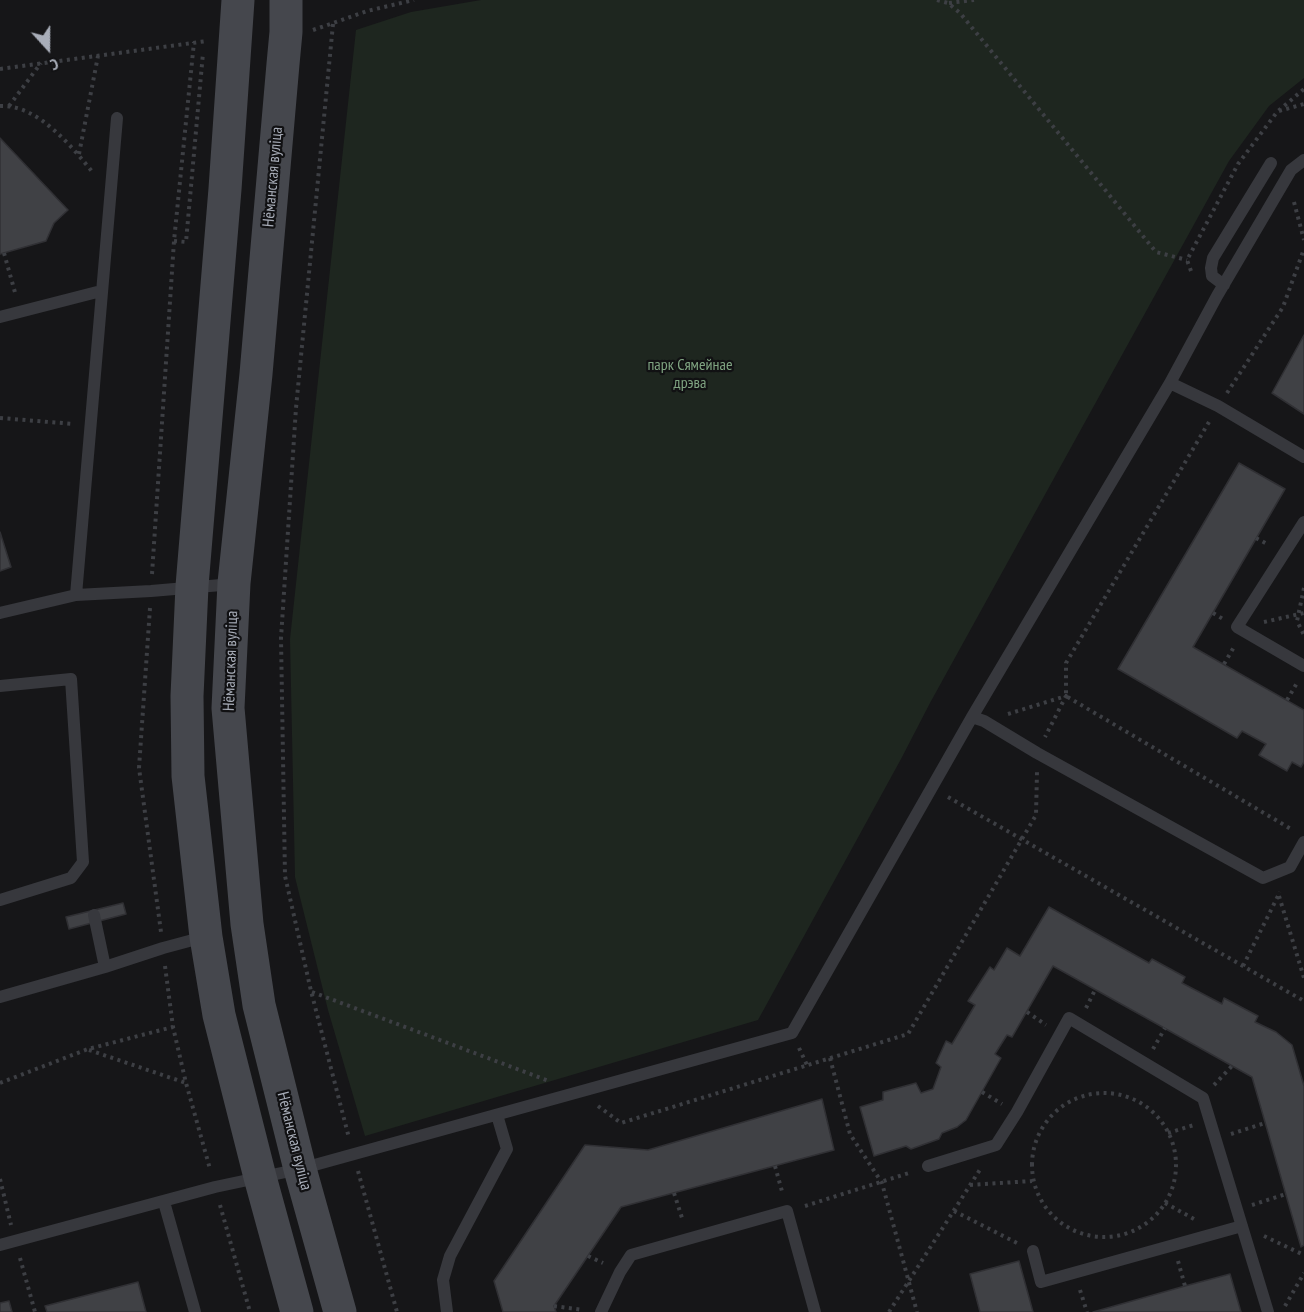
<!DOCTYPE html>
<meta charset="utf-8">
<style>
body{margin:0}
#map{position:relative;width:1304px;height:1312px;overflow:hidden;background:#161618;font-family:"PT Sans Narrow",sans-serif}
canvas{display:block}
.north{position:absolute;left:18px;top:18px;width:60px;height:60px;-webkit-text-stroke:4px #111113;paint-order:stroke;rotate:159deg;font-size:16px;font-weight:700;line-height:24px;text-align:center;color:#a8adb8}
.north::after{content:'';display:block;margin:auto;width:21px;height:27px;background:#a8adb8;clip-path:polygon(50% 0,100% 100%,50% 72%,0 100%)}
</style>
<div id="map">
<canvas width="1304" height="1312"></canvas>
<div class="north">С</div>
</div>
<script>
const ctx = document.querySelector('canvas').getContext('2d');
ctx.lineJoin = 'round';
function paint(path, color) { ctx.fillStyle = color; ctx.fill(path, 'evenodd'); }
function stroke(path, color, width, dash) { ctx.strokeStyle = color; ctx.lineWidth = width; ctx.lineCap = dash ? 'butt' : 'round'; ctx.setLineDash(dash || []); ctx.stroke(path); }
function write(font, color, halo, rows, align = 'center') {
  ctx.font = font + ' "PT Sans Narrow",sans-serif'; ctx.lineWidth = 4.5; ctx.setLineDash([]); ctx.textBaseline = 'middle'; ctx.strokeStyle = halo; ctx.fillStyle = color; for (const [text, x, y, turn = 0] of rows) {
    ctx.save(); ctx.translate(x, y); ctx.rotate((+turn || 0) * Math.PI / 180); ctx.textAlign = isNaN(turn) ? turn : align; if (halo) ctx.strokeText(text, 0, 0); ctx.fillText(text, 0, 0); ctx.restore();
  }
}
paint(new Path2D(`
 M481,0H1304V78L1269,106L1229,161L930,703L901,759L758,1020L365,1136L328,1010L295,877L290,639L356,30L411,12Z`), '#1e261f');
const building = new Path2D(`
 M0,138L68,210L54,223L46,241L0,254Z
 M1304,335V414L1272,393Z
 M1239,463L1285,489L1193,647L1304,710V762L1301,767L1292,762L1287,771L1259,755L1266,744L1242,731L1237,738L1118,669Z
 M0,532L11,567L0,571Z
 M123,903L126,914L69,929L66,917Z
 M1049,907L1149,963L1152,959L1185,977L1182,983L1222,1004L1224,998L1258,1016L1255,1022L1276,1032L1292,1045L1304,1086V1245L1301,1247L1252,1077L1053,966L1012,1037L1007,1035L995,1054L1001,1058L966,1120L957,1127L942,1133L939,1139L911,1149L906,1146L874,1156L860,1107L883,1100V1092L916,1083L921,1093L933,1089L941,1067L936,1063L946,1041L952,1044L975,1005L968,1001L990,967L994,970L1007,948L1020,956Z
 M822,1099L834,1150L621,1207L554,1306L556,1312H503L494,1281L585,1145L648,1150Z
 M1019,1261L1033,1312H980L970,1274Z
 M1230,1274L1241,1312H1093L1185,1286Z
 M138,1282L146,1312H47L45,1306Z
 M9,1301L12,1312H0V1303Z`);
paint(building, '#404145');
stroke(building, '#303034', 1.5);
stroke(new Path2D(`
 M937,0L948,3L960,13L1156,252L1187,260
 M949,3L974,0
 M333,24L296,408L281,638L285,876L311,991L349,1138
 M313,30L367,11L414,0
 M0,69L207,41
 M0,106C38,104 73,148 94,174
 M9,106L41,63
 M1279,111L1304,104
 M79,154L98,56
 M1294,202L1304,240
 M174,241L186,242L203,53
 M4,253L16,296
 M1191,271L1187,260L1238,164L1277,112L1304,89
 M1227,393L1283,307L1304,249
 M0,418L74,424
 M1209,422L1066,663V696L1291,829
 M1256,538L1269,545
 M152,574L174,241L194,42
 M1304,588L1297,621L1304,635
 M150,608L139,768L161,932
 M1213,613L1223,619
 M1264,622L1304,613
 M1224,664L1234,647
 M1287,700L1297,683
 M1008,714L1066,696L1045,737
 M948,797L1304,1001
 M1279,896L1304,978
 M165,966L173,1027L186,1083L210,1169
 M1243,966L1280,892
 M312,992L549,1081
 M1086,1008L1095,990
 M1027,1012L1046,1025
 M799,1048L807,1065
 M1153,1049L1165,1028
 M89,1050L186,1083
 M830,1058L850,1134L882,1183L917,1312
 M0,1083L88,1049L173,1027
 M1214,1085L1232,1066
 M982,1092L1002,1104
 M1032 1165a72 72 0 1 1 144 0a72 72 0 1 1-144 0Z
 M598,1106L621,1123L908,1034L1036,815L1037,772
 M1168,1133L1194,1125
 M1231,1134L1265,1123
 M775,1166L783,1195
 M358,1171L397,1312
 M0,1179L11,1225
 M970,1185L1032,1181
 M674,1193L683,1221
 M1165,1203L1194,1219
 M220,1205L250,1312
 M1252,1205L1286,1194
 M805,1206L912,1172
 M954,1211L1017,1243
 M1264,1236L1304,1255
 M588,1256L603,1263
 M20,1258L35,1312
 M1178,1261L1185,1286
 M1080,1290L1087,1312
 M554,1306L583,1310
 M1285,1306L1304,1273
 M889,1312L981,1168`), '#3d3f44', 4, [3, 4.5]);
stroke(new Path2D(`
 M1224,285L1212,276L1211,268L1213,258L1271,163
 M0,317L101,291
 M1170,383L1218,406L1304,457
 M1304,522L1237,627L1304,666
 M76,595L117,118
 M0,613L76,595L151,591L233,584
 M0,686L71,679L83,862L71,878L0,900
 M972,717L984,721L1037,753L1263,878L1290,867L1304,842
 M94,915L105,967
 M0,997L105,967L163,948L204,937
 M928,1166L996,1145L1017,1112L1069,1018L1203,1098L1268,1312
 M164,1202L195,1312
 M0,1245L215,1187L300,1169L792,1033L972,717L1170,383L1217,296L1291,170L1304,160
 M1033,1251L1041,1282L1242,1226
 M447,1312L443,1280L450,1256L507,1149L497,1115
 M601,1312L620,1272L631,1255L787,1211L815,1312`), '#37383d', 12);
stroke(new Path2D(`
 M238,0L225,189L192,586L187,696L188,776L206,937L219,1015L260,1177L297,1312
 M286,0V32L283,64L256,374L234,583L228,708L247,924L259,1005L300,1169L340,1312`), '#45474d', 33);
write('16px', '#a8adb8', '#111113', [
 ["Нёманская вуліца",273,177,-85],
 ["Нёманская вуліца",231,661,-88],
 ["Нёманская вуліца",294,1141,76]
]);
write('16px', '#7fa381', '#111113', [
 ["парк Сямейнае",690,365],
 ["дрэва",690,383]
]);
</script>
